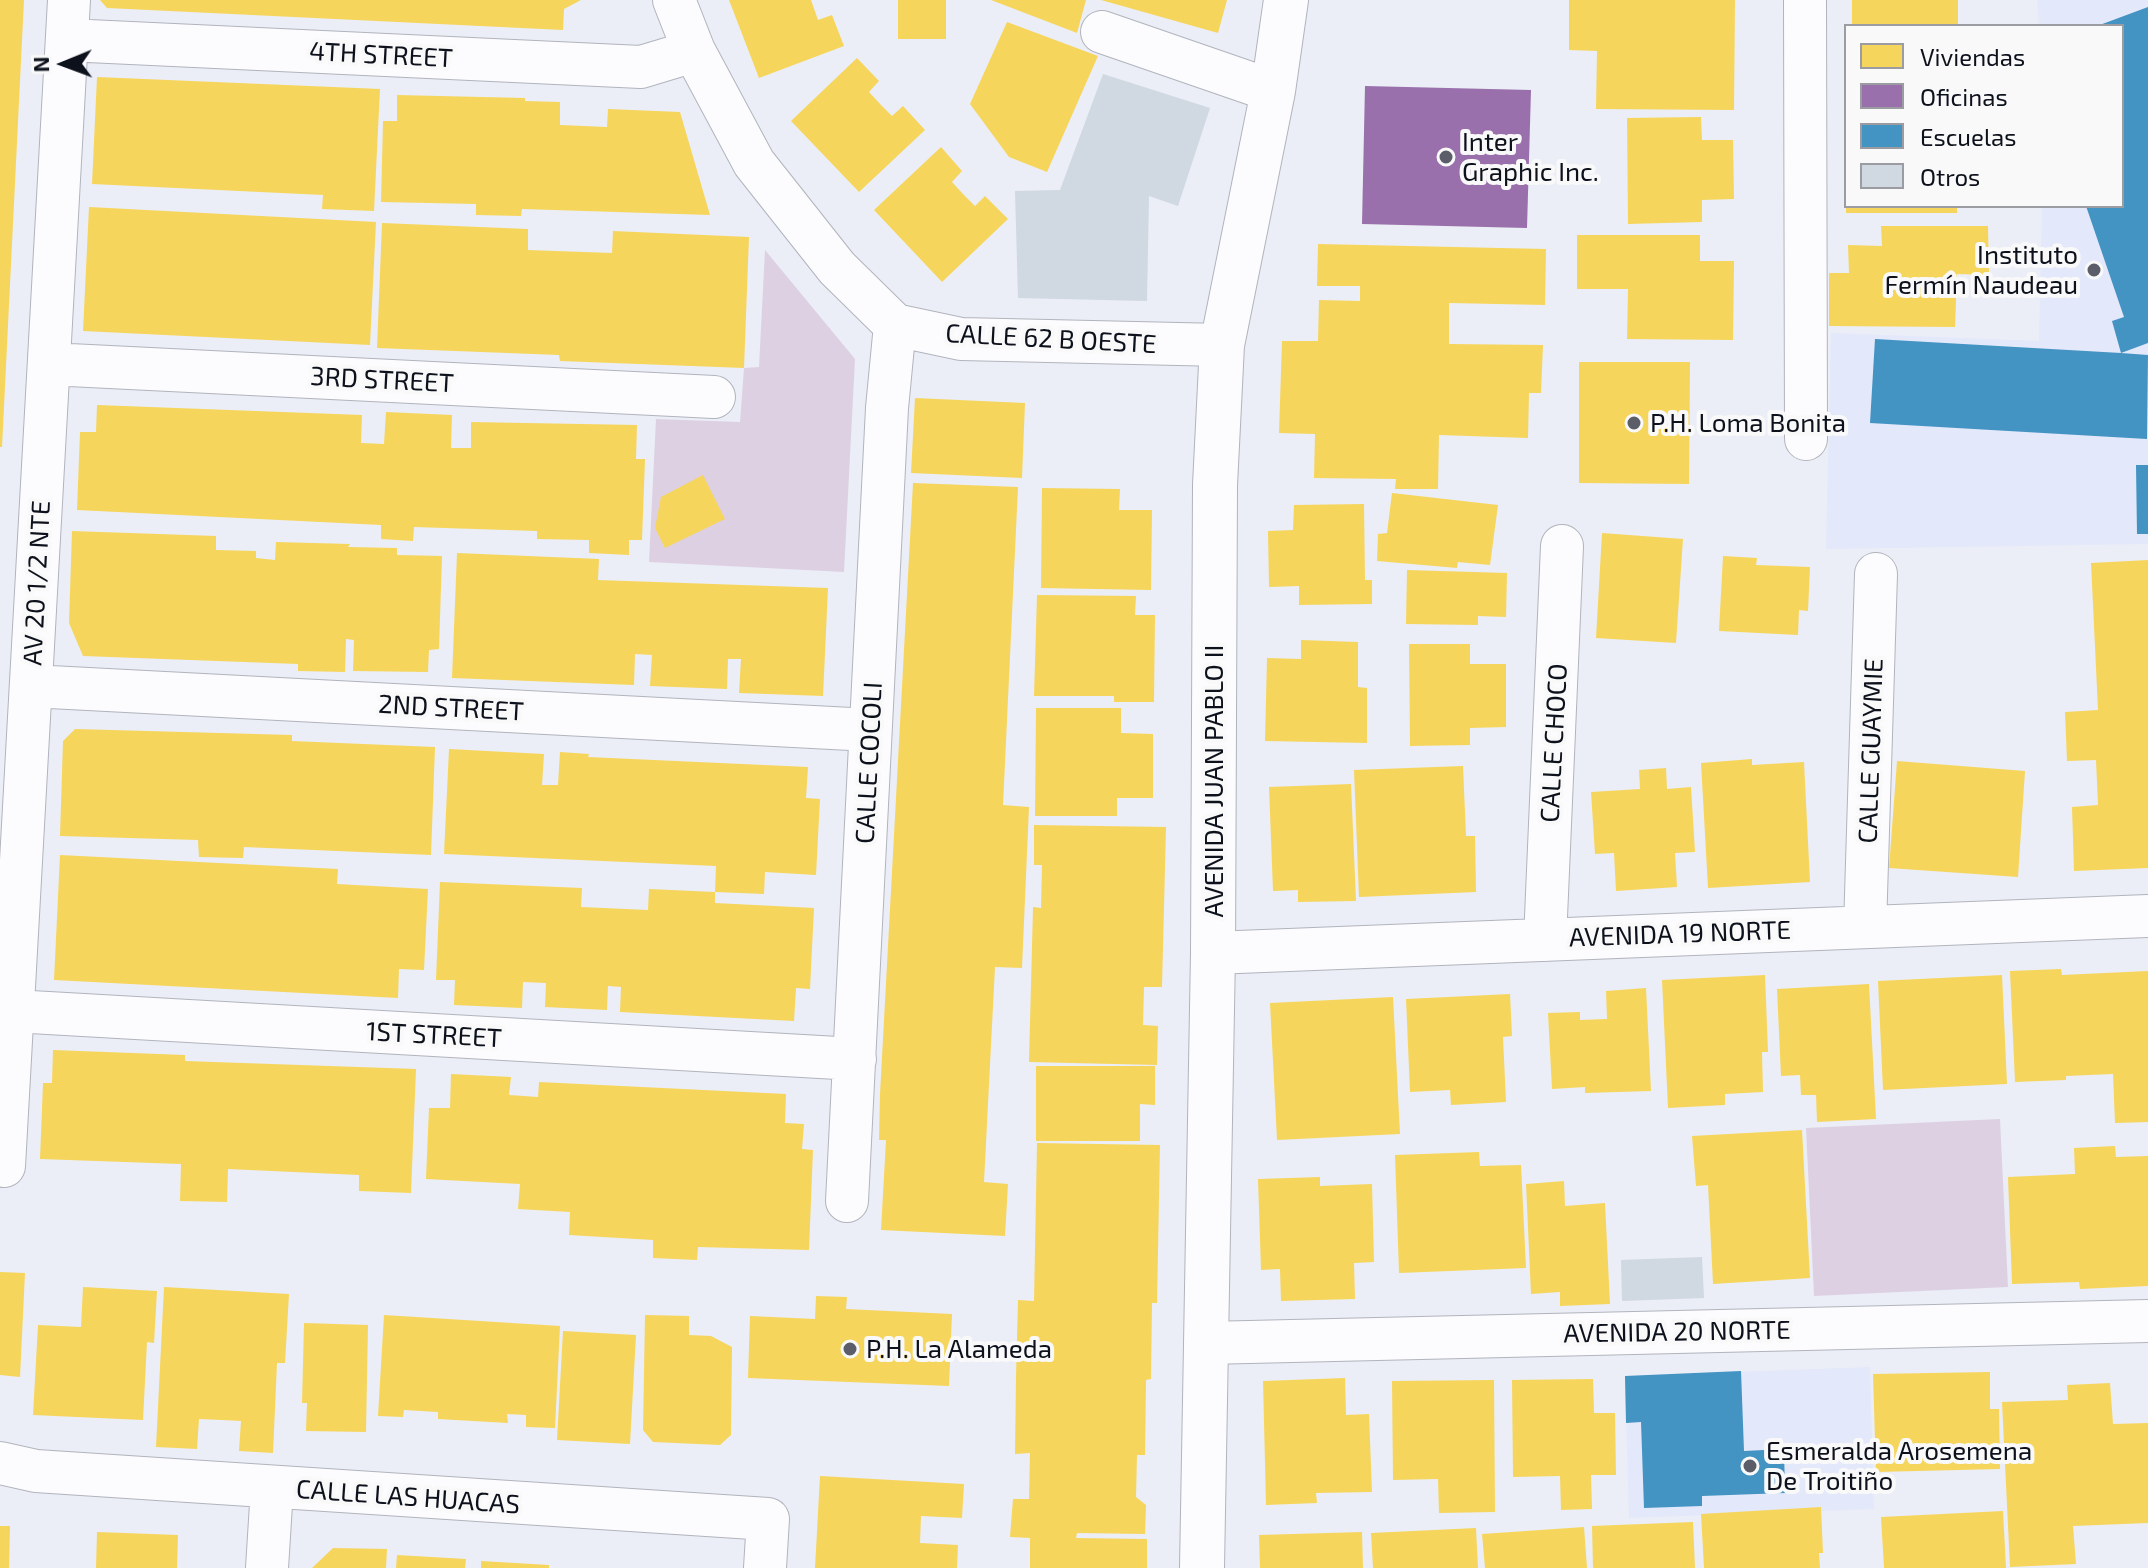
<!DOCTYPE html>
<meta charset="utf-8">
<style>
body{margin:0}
#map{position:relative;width:2148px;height:1568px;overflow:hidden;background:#ebeef6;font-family:"Exo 2",sans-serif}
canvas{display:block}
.legend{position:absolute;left:1844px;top:24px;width:280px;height:184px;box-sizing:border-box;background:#f9f9f9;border:2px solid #9b9ca1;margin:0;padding:10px 14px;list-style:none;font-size:24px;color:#0d111c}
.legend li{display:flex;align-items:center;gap:16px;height:40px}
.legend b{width:40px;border:2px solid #9b9ca1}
.north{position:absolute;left:24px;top:24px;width:80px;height:80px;-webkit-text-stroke:6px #f9f9f9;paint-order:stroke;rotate:269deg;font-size:22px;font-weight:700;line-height:32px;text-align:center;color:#0d111c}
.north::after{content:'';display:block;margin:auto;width:28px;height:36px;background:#0d111c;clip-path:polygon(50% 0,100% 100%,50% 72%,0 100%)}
</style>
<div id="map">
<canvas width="2148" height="1568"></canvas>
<ul class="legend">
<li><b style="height:22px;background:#f6d55c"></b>Viviendas</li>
<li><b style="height:22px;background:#9970ab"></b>Oficinas</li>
<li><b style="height:22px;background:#4393c3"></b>Escuelas</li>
<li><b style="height:22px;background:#d0d8e1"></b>Otros</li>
</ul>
<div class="north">N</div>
</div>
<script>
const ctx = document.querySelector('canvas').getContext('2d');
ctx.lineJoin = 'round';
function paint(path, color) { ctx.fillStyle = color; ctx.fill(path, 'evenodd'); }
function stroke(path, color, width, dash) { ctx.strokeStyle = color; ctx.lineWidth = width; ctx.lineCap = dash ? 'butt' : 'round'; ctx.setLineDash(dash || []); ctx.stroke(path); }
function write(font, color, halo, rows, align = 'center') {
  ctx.font = font + ' "Exo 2",sans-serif'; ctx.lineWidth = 8; ctx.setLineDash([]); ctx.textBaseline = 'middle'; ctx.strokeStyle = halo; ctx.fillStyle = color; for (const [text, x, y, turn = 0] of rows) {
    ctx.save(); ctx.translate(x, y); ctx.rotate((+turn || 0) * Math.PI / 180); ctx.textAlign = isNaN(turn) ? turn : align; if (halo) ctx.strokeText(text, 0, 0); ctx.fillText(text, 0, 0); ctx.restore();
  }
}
paint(new Path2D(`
 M2037,0H2148V544L1826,549L1831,333L2039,341L2042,206H2122V26H2039Z
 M1870,1367L1874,1509L1629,1518L1625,1376Z`), '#e3e8fa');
paint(new Path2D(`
 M765,250L855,359L844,572L649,562L656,419L740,422L744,368L759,367Z
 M2000,1119L2008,1287L1814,1296L1806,1128Z`), '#ddd0e3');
paint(new Path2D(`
 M0,0H24L2,447H0Z
 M100,0H581L564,9L563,30L107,8Z
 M729,0H811L818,20L832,15L844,46L759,78Z
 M898,0H946V39H898Z
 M991,0H1086L1077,33Z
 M1101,0H1227L1218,33Z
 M1569,0H1735L1734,110L1596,109L1597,51L1569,50Z
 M1852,0H1958V26H1852Z
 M1007,22L1098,56L1047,172L1009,157L970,104Z
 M857,58L879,81L869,92L881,105L892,116L903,106L925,130L859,192L791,121Z
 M97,77L380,89L374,211L322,209L323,195L92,184Z
 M397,95L525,98V101L560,102V125L607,127L608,109L680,112L710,215L522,209L521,216L476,215V204L381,202L383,121H397Z
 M1701,117L1702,140H1733L1734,199L1702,200V222L1628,224L1627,118Z
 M941,147L962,171L952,182L963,194L975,206L985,196L1008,219L942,282L874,210Z
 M1846,206H1957V213H1846Z
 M89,207L376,222L370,345L83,331Z
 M382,223L528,229V250L612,253L613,231L749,237L744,368L560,361L559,355L377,348Z
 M1881,226H1988L1989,275L1957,274L1955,327L1829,326V273H1849L1848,245L1882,246Z
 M1577,235H1700V261H1734L1733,340L1627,339L1628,289H1577Z
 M1318,244L1546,249L1545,305L1449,303V344L1543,345L1541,393H1529L1528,438L1439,435L1438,489H1395L1396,479L1314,478L1315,434L1279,433L1282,341H1318L1319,300L1360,301V286H1317Z
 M1579,362H1690L1689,484L1579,483Z
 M915,398L1025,403L1022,478L911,473Z
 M97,405L362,415L361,443L384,444L386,412L452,415L451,448H471V422L637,425L636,459H645L642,540H629V555L589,553V540L537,539V531L414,527L413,541L381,539V525L77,510L80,432H96Z
 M703,475L725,519L665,548L655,528L661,497Z
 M913,483L1018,487L1003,805L1029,807L1022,968L995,967L984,1182L1008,1184L1005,1236L881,1230L886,1140H879L880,1094Z
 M1042,488L1120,489L1119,510H1152L1151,590L1041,588Z
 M1392,493L1498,505L1490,565L1458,562L1457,568L1377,561L1378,534L1387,533Z
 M1364,504L1365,580H1372V604L1299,605V586L1269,587L1268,531L1293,530L1294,505Z
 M72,531L216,536V550L256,551V558L275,560L276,542L350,544L348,547L397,548V555L442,556L439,649L429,650L428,672L353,671L354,640L346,639L345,672L298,671V664L83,656L69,623Z
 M1602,533L1683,539L1676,643L1596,638Z
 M457,553L599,559L598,580L828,588L823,696L739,693L741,659H728L727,689L650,686L652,655L635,654L634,685L452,678Z
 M1723,556L1757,558L1756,565L1810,567L1808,611L1799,610L1798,635L1719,631Z
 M2148,560V868L2074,871L2072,807L2098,805L2096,760L2067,761L2065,712L2098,710L2091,563Z
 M1407,570L1507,573L1506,617L1478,616V625L1406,624Z
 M1037,595L1136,596L1135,615H1155L1154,702H1114V696H1034Z
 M1301,640L1358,642V687L1367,688V743L1265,741L1267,658L1301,659Z
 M1409,644H1470V664H1506V727L1470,728V745L1410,746Z
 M1036,708H1121V733L1153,734V798H1117V816H1035Z
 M75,729L292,735V741L435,747L431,855L244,847L243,858L199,857L198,840L60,836L63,741Z
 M449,749L544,754L542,785H558L560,752L589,754L588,757L808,767L806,798L820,799L816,875L765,872L764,894L715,892V903L814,908L810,989L796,988L794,1021L620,1012L621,987L608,986L607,1010L545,1007L546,983L523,982L522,1008L454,1005L455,980H436L440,882L582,888L581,907L648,910L649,889L715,892L716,866L444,854Z
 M1752,759V765L1804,762L1810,882L1708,888L1701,763Z
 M1897,761L2025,771L2018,877L1889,868Z
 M1463,766L1466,836H1475L1476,892L1359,897L1354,770Z
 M1666,768L1667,789L1691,787L1695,852L1675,853L1677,887L1616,891L1614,853L1595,854L1591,792L1640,789L1639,770Z
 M1351,784L1356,901L1298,902V890L1273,891L1269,787Z
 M1034,825L1166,827L1162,987H1144L1143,1025L1158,1026L1157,1065L1029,1062L1033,907L1041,908L1042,865H1034Z
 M60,855L338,869L337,884L428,889L424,970L399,969L398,998L54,980Z
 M2061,969L2062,975L2148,971V1122L2115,1123L2113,1074L2066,1076V1080L2015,1082L2010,971Z
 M1765,975L1768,1052H1762L1763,1092L1725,1094V1105L1668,1108L1662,980Z
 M2002,975L2007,1084L1883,1090L1878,981Z
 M1869,984L1876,1119L1817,1122L1816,1095H1801L1800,1075L1781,1076L1777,989Z
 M1646,988L1651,1091L1585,1093V1087L1552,1089L1548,1013L1580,1012V1020L1607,1019L1606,991Z
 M1510,994L1512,1036L1503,1037L1506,1102L1451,1105L1450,1090L1410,1092L1406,999Z
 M1393,997L1400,1134L1277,1140L1270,1003Z
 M53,1050L185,1055V1061L416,1069L411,1193L359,1191V1175L228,1169L227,1202L180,1201L181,1164L40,1159L43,1083H52Z
 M1036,1066H1155V1105L1140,1104V1141H1036Z
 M451,1074L511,1077L509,1095L538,1097L539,1082L786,1094L785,1123L804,1124L802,1149L813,1150L809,1250L698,1247L697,1260L653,1258V1240L569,1235L570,1212L518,1209L520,1184L426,1179L429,1108H450Z
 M1802,1130L1810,1278L1713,1284L1708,1185L1696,1186L1692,1136Z
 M1037,1143L1160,1145L1157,1303H1152L1151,1379L1146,1380L1145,1455H1137L1136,1497L1146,1505L1145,1534L1077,1533L1076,1538L1147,1539V1568H1030V1538L1010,1537L1013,1499H1029L1030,1453L1015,1454L1016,1377L1018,1300L1034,1301Z
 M2115,1146L2116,1157L2148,1156V1286L2080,1289L2079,1282L2012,1284L2008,1177L2075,1174L2074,1148Z
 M1479,1152L1480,1166L1521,1165L1526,1268L1399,1273L1395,1155Z
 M1320,1177V1186L1372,1184L1374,1262L1354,1263L1355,1299L1281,1301L1280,1269L1261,1270L1258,1179Z
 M1564,1181L1565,1206L1605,1203L1610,1304L1560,1306V1292L1531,1294L1526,1184Z
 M0,1272L25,1273L20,1377L0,1375Z
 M83,1287L157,1291L154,1343L147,1342L143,1420L33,1415L38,1325L81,1327Z
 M164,1287L289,1294L285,1363H277L273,1453L239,1451L241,1421L222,1420L199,1419L197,1449L156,1447Z
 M816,1296L847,1297L846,1309L952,1314L949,1386L748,1378L750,1316L815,1319Z
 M384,1315L560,1326L555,1428L526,1427V1415L507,1414L508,1423L438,1419V1412L404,1410L403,1417L378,1416Z
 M645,1315L689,1316V1335L711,1336L732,1347L731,1435L720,1445L653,1442L643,1430Z
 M304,1323L368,1325L366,1432L306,1431L307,1403H302Z
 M563,1331L636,1335L630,1444L557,1440Z
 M1990,1372V1409H1999L2000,1469L1876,1472L1873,1374Z
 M1345,1378L1346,1415L1369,1414L1372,1492L1316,1493L1317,1503L1266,1505L1263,1381Z
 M1593,1379L1594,1413H1615L1616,1475H1591L1592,1509L1561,1510L1560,1476L1513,1477L1512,1380Z
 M1494,1380L1495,1512L1439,1513L1438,1479L1393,1480L1392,1381Z
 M2110,1383L2113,1424L2148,1423V1523L2073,1526L2076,1564L2010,1567L2002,1402L2068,1400L2067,1385Z
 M820,1476L964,1484L962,1518L921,1516L920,1543L958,1545L957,1568H815Z
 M1821,1507L1823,1553H1819L1820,1568H1704L1701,1514Z
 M2003,1511L2006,1568H1884L1881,1517Z
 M1693,1522L1695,1568H1593L1592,1526Z
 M0,1526H10L9,1568H0Z
 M1584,1527L1587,1568H1485L1482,1534Z
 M1476,1528L1478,1568H1373L1371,1533Z
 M97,1532L178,1535L177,1568H96Z
 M1362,1532L1363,1568H1260L1259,1535Z
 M333,1548L387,1549L386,1568H312Z
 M397,1555L466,1559L465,1568H396Z
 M481,1561L549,1565V1568H481Z`), '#f6d55c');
paint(new Path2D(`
 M1365,86L1531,90L1527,228L1362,224Z`), '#9970ab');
paint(new Path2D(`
 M2148,7V343L2121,353L2148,355L2147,439L1870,423L1875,339L2121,353L2112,321L2124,317L2086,206H2122V26H2097Z
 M2136,465H2148V534H2137Z
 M1741,1371L1744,1451L1784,1449L1785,1493L1702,1496V1506L1644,1508L1641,1422L1626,1423L1625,1376Z`), '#4393c3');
paint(new Path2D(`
 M1103,74L1210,108L1178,206L1149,196L1147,301L1018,298L1015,191L1060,190Z
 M1702,1257L1704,1298L1622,1301L1621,1260Z`), '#d0d8e1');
const street = new Path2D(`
 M674,0L694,51L754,163L837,268L895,325L961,339L1222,345
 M1805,0L1806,439
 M1102,32L1273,91
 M67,40L641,67L694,51
 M49,364L714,397
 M31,686L870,730
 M1865,927L1876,574
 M1545,940L1562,546
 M1213,953L2148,916
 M13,1011L855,1059
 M4,1166L69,0
 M847,1201L887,408L895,325
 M1206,1343L2148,1321
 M0,1463L36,1471L768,1519L765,1568
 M267,1568L272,1488`);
const secondary = new Path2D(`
 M1202,1568L1213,953L1215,485L1222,345L1273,91L1286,0`);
stroke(street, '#b1b4bd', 44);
stroke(secondary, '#b1b4bd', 46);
stroke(street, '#fcfcfe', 42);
stroke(secondary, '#fcfcfe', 44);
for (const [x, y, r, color] of [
 [1446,157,8,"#5b5e68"],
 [2094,270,8,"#5b5e68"],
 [1634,423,8,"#5b5e68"],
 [850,1349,8,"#5b5e68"],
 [1750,1466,8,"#5b5e68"]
]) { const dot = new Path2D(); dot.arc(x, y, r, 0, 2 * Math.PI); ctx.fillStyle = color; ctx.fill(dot); stroke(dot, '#f9f9f9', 3); }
write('26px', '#0d111c', '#f9f9f9', [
 ["4TH STREET",381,55,3],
 ["CALLE 62 B OESTE",1051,339,3],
 ["3RD STREET",382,380,3],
 ["AV 20 1/2 NTE",37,583,-87],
 ["2ND STREET",451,708,3],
 ["CALLE CHOCO",1554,743,-87],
 ["CALLE GUAYMIE",1871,751,-88],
 ["CALLE COCOLI",869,763,-87],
 ["AVENIDA JUAN PABLO II",1214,781,-90],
 ["AVENIDA 19 NORTE",1680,934,-2],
 ["1ST STREET",434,1035,3],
 ["AVENIDA 20 NORTE",1677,1332,-1],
 ["CALLE LAS HUACAS",408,1497,4]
]);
write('26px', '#0d111c', '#f9f9f9', [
 ["Inter",1462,142],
 ["Graphic Inc.",1462,172],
 ["Instituto",2078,255,"right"],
 ["Fermín Naudeau",2078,285,"right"],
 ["P.H. Loma Bonita",1650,423],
 ["P.H. La Alameda",866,1349],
 ["Esmeralda Arosemena",1766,1451],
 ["De Troitiño",1766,1481]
], 'left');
</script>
